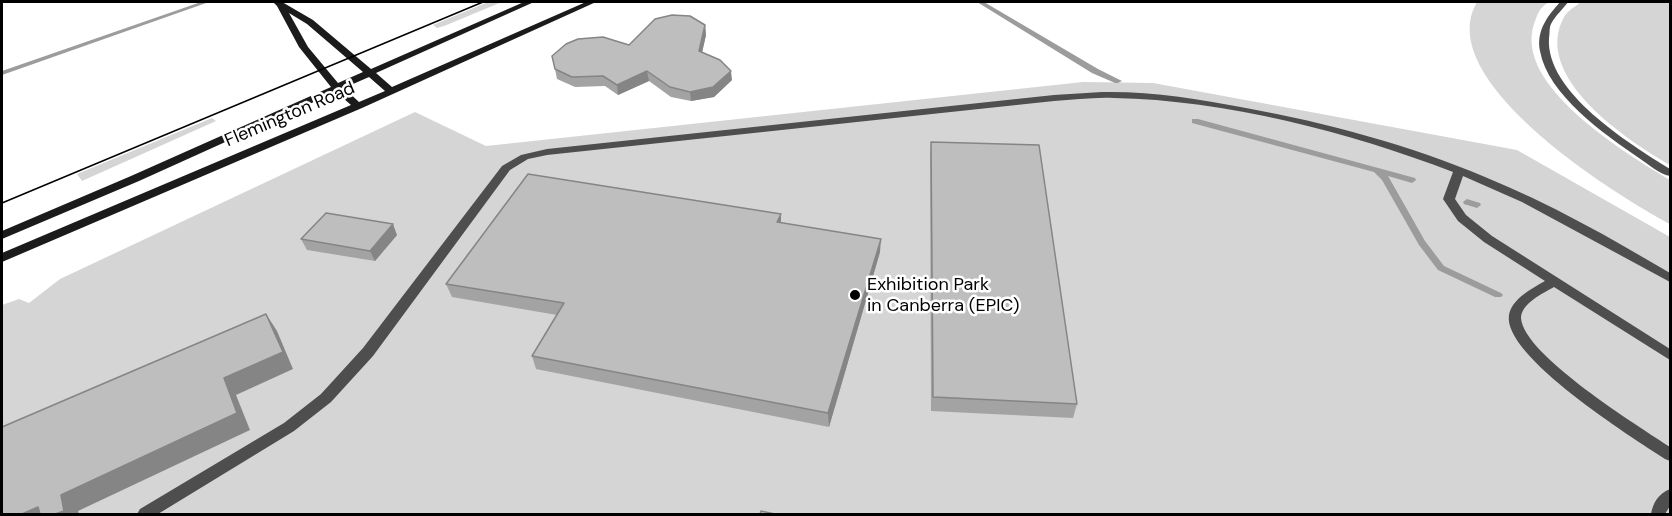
<!DOCTYPE html>
<style>
body{margin:0}
#map{position:relative;width:1672px;height:516px;overflow:hidden;background:#fff;font-family:"DM Sans",sans-serif}
canvas{display:block}
.frame{position:absolute;inset:0;border:3px solid #000;pointer-events:none}
</style>
<div id="map">
<canvas width="1672" height="516"></canvas>
<div class="frame"></div>
</div>
<script>
const ctx = document.querySelector('canvas').getContext('2d');
ctx.lineJoin = 'round';
function paint(path, color) { ctx.fillStyle = color; ctx.fill(path, 'evenodd'); }
function stroke(path, color, width, dash) { ctx.strokeStyle = color; ctx.lineWidth = width; ctx.lineCap = dash ? 'butt' : 'round'; ctx.setLineDash(dash || []); ctx.stroke(path); }
function write(font, color, halo, rows, align = 'center') {
  ctx.font = font + ' "DM Sans",sans-serif'; ctx.lineWidth = 5; ctx.setLineDash([]); ctx.textBaseline = 'middle'; ctx.strokeStyle = halo; ctx.fillStyle = color; for (const [text, x, y, turn = 0] of rows) {
    ctx.save(); ctx.translate(x, y); ctx.rotate((+turn || 0) * Math.PI / 180); ctx.textAlign = isNaN(turn) ? turn : align; if (halo) ctx.strokeText(text, 0, 0); ctx.fillText(text, 0, 0); ctx.restore();
  }
}
paint(new Path2D(`
 M488,2H502L444,26L437,28L433,25Z
 M1477,2H1549C1539,8 1538,13 1534,24C1513,86 1627,154 1670,180V224C1614,194 1431,80 1477,2Z
 M1581,2H1670V165C1628,141 1531,77 1564,17C1567,11 1576,6 1581,2Z
 M1083,82L1153,83L1517,150L1670,237V514H2V305L19,299L29,303L60,279L415,112L486,146Z
 M212,118L216,121L82,181L77,174Z`), '#d5d5d5');
paint(new Path2D(`
 M201,2H209L2,75V71Z
 M977,2H984L1098,69L1122,81L1118,83H1115L1092,73Z
 M1192,119H1198L1415,178L1416,180L1412,183L1388,176L1425,241L1444,266L1501,293L1503,295L1501,297H1495L1438,270L1419,245L1382,180L1374,172L1192,123Z
 M1467,199L1480,203L1481,205L1477,208L1464,204L1463,202Z`), '#9c9c9c');
paint(new Path2D(`
 M1560,2H1568C1563,9 1555,16 1551,24C1549,28 1550,33 1549,38C1545,92 1630,144 1670,169V176C1659,174 1648,164 1639,158C1604,134 1548,95 1540,51C1536,30 1548,16 1560,2Z
 M1102,92C1150,91 1199,99 1246,108C1328,123 1409,145 1485,177C1549,203 1611,238 1670,273V282L1522,202L1463,176L1455,199L1466,215L1492,236L1670,349V360L1554,287C1543,293 1521,304 1521,318C1523,355 1640,427 1670,447V461L1665,459C1633,438 1502,356 1509,315C1512,299 1531,289 1545,281L1484,242L1458,221L1443,199L1453,172C1349,132 1225,100 1114,98C1094,97 1074,100 1054,101L547,155L528,159L510,170L373,356L331,402L294,431L158,514H137L140,509L284,423L321,394L363,348L502,166L521,155L547,149L1054,95Z
 M1670,489V506L1665,514H1651C1653,503 1658,494 1670,489Z`), '#4e4e4e');
paint(new Path2D(`
 M273,2H282L313,20L371,69L524,2H534L376,73L392,87L586,2H596L362,108L2,262V253L351,105L336,92L139,181L2,239V231L131,176L331,87L299,47L277,6ZM289,13L307,24L363,72L338,83L308,47ZM369,77L385,91L359,102L344,88Z`), '#1b1b1b');
stroke(new Path2D(`
 M2,203L483,2`), '#000', 1.5);
paint(new Path2D(`
 M705,25L706,35L702,53L732,80L714,97L691,101L671,97L649,81L618,95L605,86L575,87L557,79L555,69L629,45Z
 M931,142L1077,404L1073,418L931,411L930,156Z
 M781,214V223L880,252L829,427L536,369L532,356L557,315L452,297L446,284Z
 M397,235L375,261L307,250L301,239Z`), '#a3a3a3');
paint(new Path2D(`
 M705,25L706,35L700,61L699,51Z
 M647,71L649,81L618,95L617,85Z
 M731,71L732,80L714,97L691,101L690,92Z
 M781,214V228L777,222Z
 M393,224L397,235L375,261L370,251Z
 M881,239L880,252L829,427L828,413Z
 M266,314L277,331L293,369L236,395L250,430L78,511L79,514H55L61,495L224,378Z
 M38,507L47,514H22Z`), '#858585');
const building = new Path2D(`
 M672,15L690,16L705,25L699,51L720,60L731,71L713,87L690,92L670,87L647,71L617,85L603,76L572,77L555,69L552,56L566,44L578,39L603,37L629,45L655,19Z
 M931,142L1039,145L1077,404L933,397Z
 M528,174L781,214L777,222L881,239L828,413L532,356L564,303L446,284Z
 M326,213L393,224L370,251L301,239Z
 M266,314L283,352L224,378L237,413L61,495L64,511L55,514H40L38,507L22,514H2V427Z
 M761,511L775,514H760Z`);
paint(building, '#bebebe');
stroke(building, '#858585', 1.5);
for (const [x, y, r, color] of [
 [855,295,6,"#000"]
]) { const dot = new Path2D(); dot.arc(x, y, r, 0, 2 * Math.PI); ctx.fillStyle = color; ctx.fill(dot); stroke(dot, '#fff', 2); }
write('18px', '#000', '#fff', [
 ["Flemington Road",290,115,-23]
]);
write('18px', '#000', '#fff', [
 ["Exhibition Park",867,285],
 ["in Canberra (EPIC)",867,306]
], 'left');
</script>
